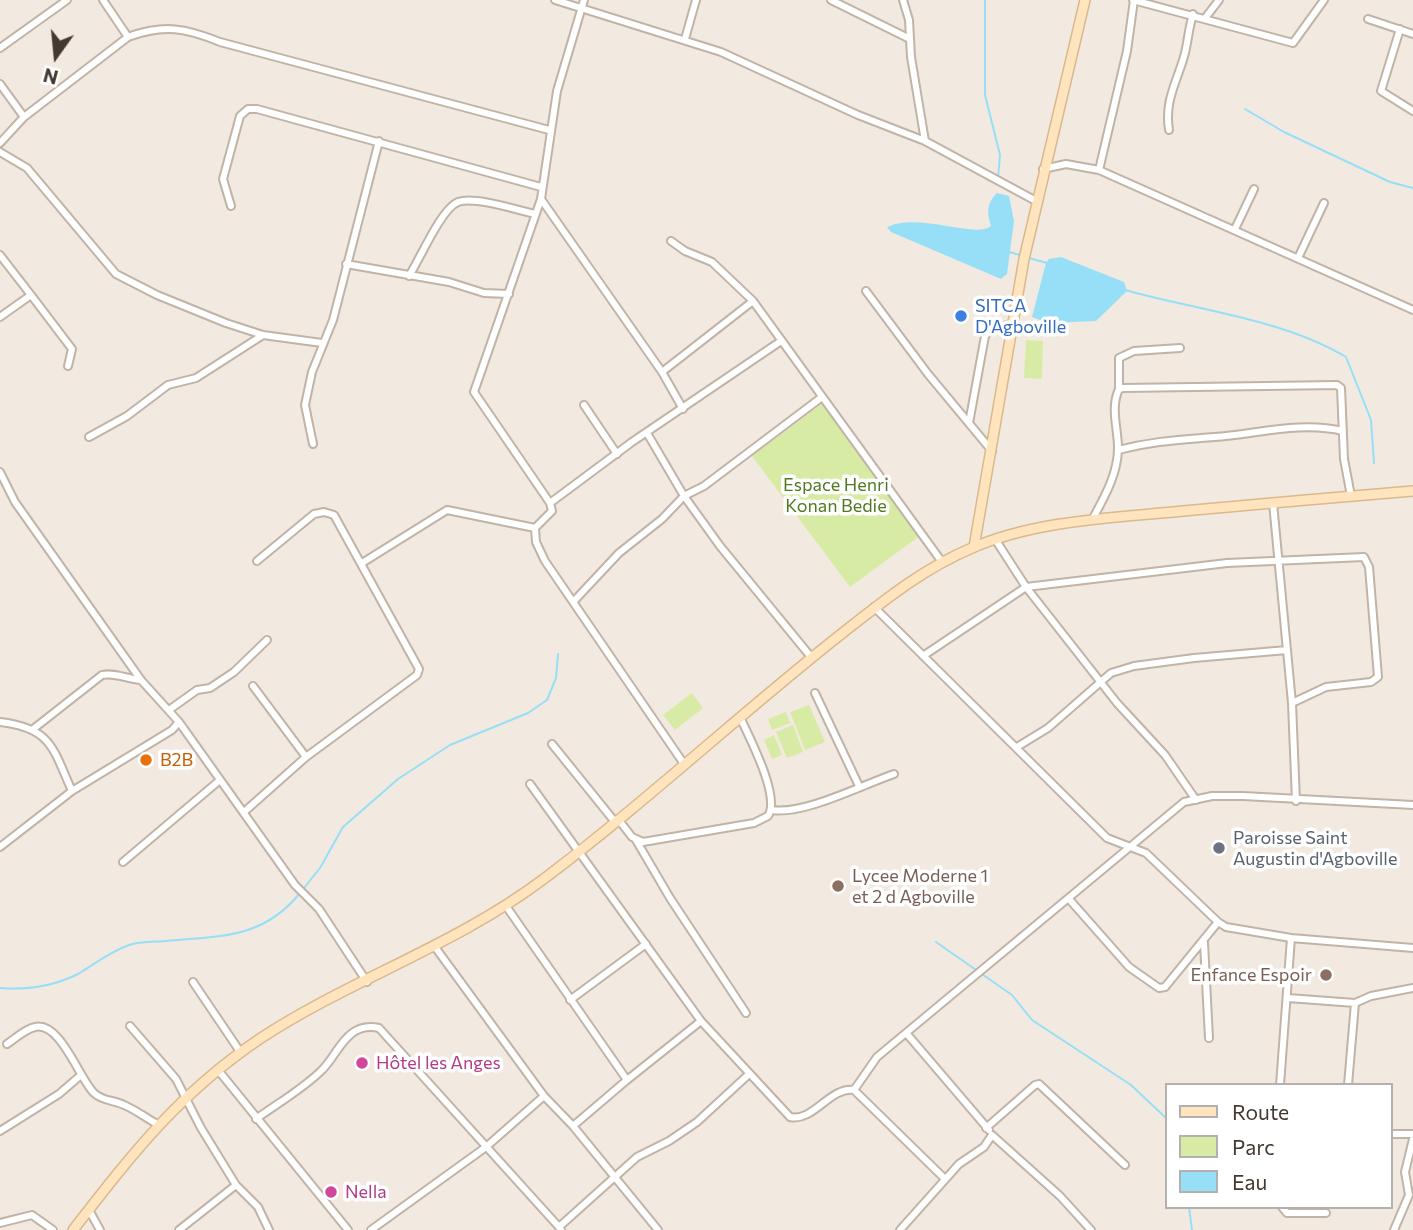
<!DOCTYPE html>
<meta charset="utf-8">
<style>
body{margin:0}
#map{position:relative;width:1413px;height:1230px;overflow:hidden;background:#f2eae1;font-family:Commissioner,sans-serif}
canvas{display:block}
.legend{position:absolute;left:1165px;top:1083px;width:228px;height:126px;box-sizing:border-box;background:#fff;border:2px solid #b4b0ad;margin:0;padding:9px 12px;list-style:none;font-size:21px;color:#443931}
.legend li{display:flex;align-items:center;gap:14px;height:35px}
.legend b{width:35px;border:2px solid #b4b0ad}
.north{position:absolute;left:21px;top:21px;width:70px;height:70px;-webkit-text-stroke:5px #fff;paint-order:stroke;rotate:195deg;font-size:19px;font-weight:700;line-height:28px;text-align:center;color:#443931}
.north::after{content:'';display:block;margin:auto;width:24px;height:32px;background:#443931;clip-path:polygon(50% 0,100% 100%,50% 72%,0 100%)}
</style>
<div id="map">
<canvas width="1413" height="1230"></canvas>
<ul class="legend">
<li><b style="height:9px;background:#ffe4be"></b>Route</li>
<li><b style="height:19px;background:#d8eba5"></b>Parc</li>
<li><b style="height:19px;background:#96dff6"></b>Eau</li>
</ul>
<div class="north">N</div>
</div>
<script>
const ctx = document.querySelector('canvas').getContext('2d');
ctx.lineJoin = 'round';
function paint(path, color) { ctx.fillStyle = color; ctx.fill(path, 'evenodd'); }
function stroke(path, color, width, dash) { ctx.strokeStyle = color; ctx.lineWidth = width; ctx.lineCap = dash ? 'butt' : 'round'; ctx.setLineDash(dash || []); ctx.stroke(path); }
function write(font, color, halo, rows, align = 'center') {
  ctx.font = font + ' Commissioner,sans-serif'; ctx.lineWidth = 7; ctx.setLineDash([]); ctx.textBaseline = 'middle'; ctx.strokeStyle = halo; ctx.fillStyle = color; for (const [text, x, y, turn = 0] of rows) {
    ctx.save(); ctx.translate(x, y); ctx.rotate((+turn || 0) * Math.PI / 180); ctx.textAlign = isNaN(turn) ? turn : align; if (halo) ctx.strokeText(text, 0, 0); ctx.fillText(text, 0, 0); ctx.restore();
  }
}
paint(new Path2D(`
 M1026,340L1043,341L1042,379L1024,378Z
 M822,404L921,535L850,587L752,456Z
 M692,693L703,708L675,730L663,715Z
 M809,705L825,742L805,750L790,712Z
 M786,712L790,723L772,730L768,719Z
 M793,725L803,752L787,758L776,732Z
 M774,735L782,755L772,759L764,740Z`), '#d8eba5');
paint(new Path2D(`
 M997,193L1009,196L1014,221L1007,274L1001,279L891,232L887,227C920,212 975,239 991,226C987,213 986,204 997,193Z
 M1061,257L1124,282L1127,291L1096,321L1048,323L1032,317L1046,263L1049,259Z`), '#96dff6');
stroke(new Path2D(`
 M985,0V95L1000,155L998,178
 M1245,109L1284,132L1390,182L1413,188
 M1009,252L1020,255
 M1029,258L1047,263
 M1125,290C1196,310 1283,319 1346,357L1371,420L1374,463
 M304,888L320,868L343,827L398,779L450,745L528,713L547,700L556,678L558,654
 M936,942L1012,995L1032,1020L1131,1085L1166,1118
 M0,988C26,990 54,986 78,974C95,964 109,952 129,945C140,941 154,942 166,941C220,936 263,939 300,893
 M1189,1207L1192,1230`), '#96dff6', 2);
const street = new Path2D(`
 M103,0L128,37
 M555,0L721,52L858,115L925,141L1036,201
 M584,0L557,91L541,199L474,392L550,503L552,511L535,528L536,542L545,561L684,764
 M831,0L910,39
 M903,0L909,20L911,57L925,141
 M1133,0L1293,43L1324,0
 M1206,17L1219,0
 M1368,19L1413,34
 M1400,29L1381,91L1413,111
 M685,39L696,0
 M0,48L67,0
 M0,84L24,117
 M1169,130C1164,100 1178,80 1185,53C1188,40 1189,27 1193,14
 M0,143L24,117L128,37C164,24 186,28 220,42L549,130
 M0,152L27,168L116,274L157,295L226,323L263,335L322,343
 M1043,169L1066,164L1099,170L1413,310
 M1099,170L1127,51L1134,0
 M541,199L662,372L683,409
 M231,206L223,179L240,116L248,109H257L541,187
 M1235,229L1254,189
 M671,241L685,251L712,262L753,301L942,562
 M0,255L31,295L0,317
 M1298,258L1324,203
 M346,264L449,282L484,293L509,294
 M409,276C420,259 441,209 458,202C475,196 517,210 535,214
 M866,291L928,374L992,451
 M31,295L72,349L68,366
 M662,372L753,301
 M1119,389V358L1134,351L1180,348
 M584,405L617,454
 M969,423L985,336L991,329L1013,324
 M89,437L127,416L168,385L196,378L263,335
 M313,444L305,405L312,372L333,320L379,141
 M1118,450C1153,441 1179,440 1214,437C1257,434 1300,421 1343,431
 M0,472L15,502L141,680
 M550,503L632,442L781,341
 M1273,503L1292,703L1296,801
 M1092,520C1104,498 1118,474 1118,448C1118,428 1110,408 1119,389L1123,388L1337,385L1341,388L1344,459L1351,496
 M995,539L1026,587L1117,703L1165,755L1196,800
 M362,563L447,510L535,528
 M574,601L619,553L662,519L684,496L647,433
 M874,607L1107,838L1146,853L1218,922L1226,927L1291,938L1413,948
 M923,656L1026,587L1227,563L1364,557L1369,567L1378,677L1371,682L1326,687L1292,703
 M811,657L720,546L684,496L704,486L822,397
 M253,686L306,757
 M815,693L859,786
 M169,710L197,690L210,688L234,672L267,640
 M0,722C52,728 53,749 72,791
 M32,730L102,675C115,672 127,679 141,680L179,722L295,885L319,909L367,982
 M552,744L615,822
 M1017,747L1048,728L1111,673L1134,666L1194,658L1287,650
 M530,784L701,1021L790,1117C814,1122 829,1087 854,1090L945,1179
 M772,810C804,815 862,785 894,774
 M244,812L306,757L417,675L419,669L334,515L324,512L314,514L257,561
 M618,819L632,837L643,842L754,823L768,816C781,797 749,737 740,717
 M636,840L670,898L746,1013
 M0,847L72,791L172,730L179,722
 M123,862L220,780
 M1069,899L1129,967L1159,988L1165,987L1218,922
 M506,906L627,1080L701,1021
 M1204,943L1209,1038
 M435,947L544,1096L573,1126L658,1230
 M193,982L241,1053
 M1288,998L1355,1003L1371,996L1413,988
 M570,1000L646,944
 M130,1026L176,1079L201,1128L236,1185L258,1207L269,1230
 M907,1034L989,1130
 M7,1044C16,1038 25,1029 35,1027C60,1021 79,1078 94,1093C102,1101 114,1100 124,1105C136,1110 146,1118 157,1124
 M218,1070L348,1230
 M1280,1085L1291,938
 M1348,1085L1355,1003
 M854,1090L877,1057L1184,802L1212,796H1243L1413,805
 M256,1119C278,1103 303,1089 322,1070C338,1055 346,1021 379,1028L559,1227
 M573,1126L627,1080
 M986,1128L1035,1085L1039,1084L1125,1165
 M0,1131L59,1094L81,1075
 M1390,1134H1413
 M1282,1207L1287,1213H1326
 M89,1210L100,1230
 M0,1223L32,1215L53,1230
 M179,1230L236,1185
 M371,1230L486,1147L544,1096
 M561,1230L559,1227L637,1157L669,1141L697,1122L748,1075
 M900,1230L959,1164L984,1147L992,1135L1060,1196L1091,1230
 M1394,1230L1409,1195L1405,1172L1413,1139`);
const secondary = new Path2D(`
 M974,547L1024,259L1085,0
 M73,1230C133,1153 179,1093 261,1038C353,978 455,946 545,878C647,801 740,714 840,635C882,602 922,569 972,548C1037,520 1114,518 1183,511C1260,504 1336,497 1413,491`);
stroke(street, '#c1b3a6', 10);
stroke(secondary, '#d9b98e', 12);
stroke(street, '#fff', 6);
stroke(secondary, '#ffe4be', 9);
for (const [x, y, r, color] of [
 [961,316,7,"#3f7fe0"],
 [146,760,7,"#e8710a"],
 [1219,848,7,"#6b7280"],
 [838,886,7,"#8d6e63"],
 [1326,975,7,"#8d6e63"],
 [362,1063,7,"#d1479c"],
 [331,1192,7,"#d1479c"]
]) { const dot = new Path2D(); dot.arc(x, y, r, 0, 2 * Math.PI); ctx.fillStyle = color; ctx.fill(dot); stroke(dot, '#fff', 2.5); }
write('18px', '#366cbe', '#fff', [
 ["SITCA",975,306],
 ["D'Agboville",975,327]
], 'left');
write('18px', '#527921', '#fff', [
 ["Espace Henri",836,485],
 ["Konan Bedie",836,506]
]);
write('18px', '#c56008', '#fff', [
 ["B2B",160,760]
], 'left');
write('18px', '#5b616d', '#fff', [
 ["Paroisse Saint",1233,838],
 ["Augustin d'Agboville",1233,859]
], 'left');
write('18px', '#785e54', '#fff', [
 ["Lycee Moderne 1",852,876],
 ["et 2 d Agboville",852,897],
 ["Enfance Espoir",1312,975,"right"]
], 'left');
write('18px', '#b23c85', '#fff', [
 ["Hôtel les Anges",376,1063],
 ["Nella",345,1192]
], 'left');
</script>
